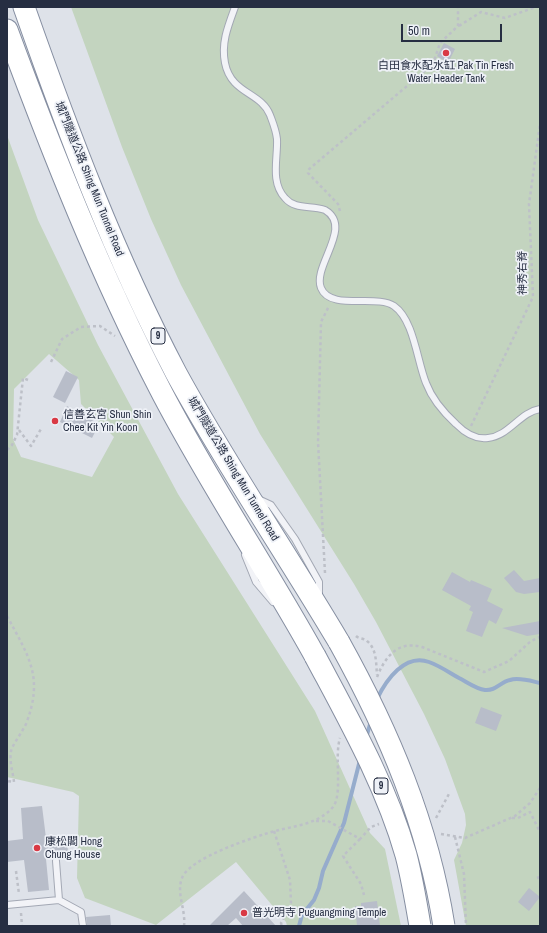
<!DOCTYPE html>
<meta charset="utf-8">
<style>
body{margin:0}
#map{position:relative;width:547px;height:933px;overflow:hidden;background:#dee2e9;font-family:"Archivo Narrow",sans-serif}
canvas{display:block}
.frame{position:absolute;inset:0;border:8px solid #262e42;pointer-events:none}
.scale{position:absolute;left:401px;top:24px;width:101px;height:18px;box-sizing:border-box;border:2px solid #262e42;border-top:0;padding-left:5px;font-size:12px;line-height:14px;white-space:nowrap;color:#262e42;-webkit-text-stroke:3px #eef1f7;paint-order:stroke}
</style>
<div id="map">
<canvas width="547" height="933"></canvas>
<div class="frame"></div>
<div class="scale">50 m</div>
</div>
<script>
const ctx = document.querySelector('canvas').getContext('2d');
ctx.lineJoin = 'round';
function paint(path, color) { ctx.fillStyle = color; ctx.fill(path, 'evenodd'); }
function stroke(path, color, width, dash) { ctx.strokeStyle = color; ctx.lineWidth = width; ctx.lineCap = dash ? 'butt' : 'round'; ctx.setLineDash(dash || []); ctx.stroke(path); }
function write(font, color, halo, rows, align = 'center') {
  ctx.font = font + ' "Archivo Narrow","Noto Sans TC",sans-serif'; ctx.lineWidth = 3.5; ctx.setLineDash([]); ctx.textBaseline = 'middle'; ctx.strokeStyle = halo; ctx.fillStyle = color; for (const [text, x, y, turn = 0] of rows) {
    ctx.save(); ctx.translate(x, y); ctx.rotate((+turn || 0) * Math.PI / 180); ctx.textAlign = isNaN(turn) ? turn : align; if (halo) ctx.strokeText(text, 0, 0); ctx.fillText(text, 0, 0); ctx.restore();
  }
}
paint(new Path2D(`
 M71,7H540V926H466L454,860L462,843L466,825L465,814L445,759L424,714L376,622L354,584L260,434L181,285L151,219L122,147Z
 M7,135L38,220L98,345L178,494L315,711L370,833L385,849L401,926H287L286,922L236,862L156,925L85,898L77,878L79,796L73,792L7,777ZM49,354L79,380L81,404L114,437L92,477L21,457L13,439L14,389Z`), '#c3d4bf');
stroke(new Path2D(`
 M377,699C386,680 405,653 429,662C440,666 450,673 459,678C467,682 476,689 485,690C496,691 500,682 510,680C519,677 531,681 540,683
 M366,738L371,721
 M299,926L302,915L314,900L319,888L323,871L344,823L360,760`), '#96accc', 4);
paint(new Path2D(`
 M444,43L455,49L448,63L437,56Z
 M66,371L78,377L65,403L53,397Z
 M67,406L99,424L92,438L60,422Z
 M514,570L524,581L540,578V592L524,594L516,592L504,578Z
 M452,572L470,582L471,580L492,589L487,601L503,609L496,624L489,620L482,637L466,631L473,612L469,610L471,606L442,590Z
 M540,621V634L527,636L502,628Z
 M481,707L502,715L496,731L475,723Z
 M42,806L46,838L65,836V839H67L68,853L65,854L66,857L46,859L49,890L28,892L24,860L7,862V841L23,839L21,808Z
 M529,888L540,897L529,911L518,902Z
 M244,891L276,926H243L236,918L227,926H209Z
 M377,901L380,926H357L355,906H361V903Z
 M110,915L111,926H87L86,917Z`), '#b8bdc9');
const service = new Path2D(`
 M235,7C228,26 221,43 225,63C231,94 261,92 270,115C273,123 276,130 277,139C278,158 270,182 285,198C295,210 311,205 325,210C354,227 312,266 321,288C330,311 377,294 394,306C414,320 417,361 426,383C432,399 443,412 456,424C465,433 475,440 488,438C509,436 520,412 540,409
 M258,499L271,505L295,539L319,582V595
 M245,555L256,582L273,602
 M56,861L59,900
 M7,905L59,900L81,912L83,926`);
const trunk = new Path2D(`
 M24,7C68,132 114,255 176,373C226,465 285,551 339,642
 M7,30C52,152 100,273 160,389C207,480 265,566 315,656`);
stroke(service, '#a3a8b4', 8);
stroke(trunk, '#858ea1', 23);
stroke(new Path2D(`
 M459,26L481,12L505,18L536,7
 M340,211L338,204L308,173V170L433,64L440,43L458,26V7
 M51,362L62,339L81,327L100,326L115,336
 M471,426L533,297L529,204L540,124
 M19,430L31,446L41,429
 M7,450L12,445L17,435L23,378L28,380
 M325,573L318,442L321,322L329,306
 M7,616C29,657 44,677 26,724C22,732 16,740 12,748C8,758 13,772 14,782L7,781
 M356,636C359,639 364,638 367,641C377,649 376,664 377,675
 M377,677C385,657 398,640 422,647L484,672L509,661L531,641L540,637
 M436,818L450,792
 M512,818H518L530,812L540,832
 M316,821H328L360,839L371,827L379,824
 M274,831L290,880L291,903L281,923L282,926
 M441,834L465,838L515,816L530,803L540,788
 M455,837L464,874L466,926
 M360,839L343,856L361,884L364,895
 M16,871L19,894
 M537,878L540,877
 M21,913L22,926
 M184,926C186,910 176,893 182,878C189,858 254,837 275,831C294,826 319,824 333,807C343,794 334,757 340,738`), '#bdc0c8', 2.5, [3, 3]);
stroke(service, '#f2f3f7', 6);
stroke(trunk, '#fff', 21);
const trunkBridge = new Path2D(`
 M339,642C389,732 428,824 444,926
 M315,656C349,720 386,785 406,855C412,878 416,902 420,926`);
stroke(trunkBridge, '#858ea1', 23, []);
stroke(trunkBridge, '#fff', 21);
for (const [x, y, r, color] of [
 [446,53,4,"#d93944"],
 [55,421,4,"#d93944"],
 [37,848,4,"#d93944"],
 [244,913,4,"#d93944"]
]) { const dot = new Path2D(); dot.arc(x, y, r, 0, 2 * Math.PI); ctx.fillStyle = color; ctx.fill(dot); stroke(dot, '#eef1f7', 1.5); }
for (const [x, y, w] of [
 [158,336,14],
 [381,786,14]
]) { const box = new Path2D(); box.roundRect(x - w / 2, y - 8, w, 16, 3); ctx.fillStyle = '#eef1f7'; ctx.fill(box); stroke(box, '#262e42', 1); }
write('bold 10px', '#262e42', null, [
 ["9",158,336],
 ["9",381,786]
]);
write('11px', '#262e42', '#eef1f7', [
 ["白田食水配水缸 Pak Tin Fresh",446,66,"center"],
 ["Water Header Tank",446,79,"center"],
 ["信善玄宮 Shun Shin",63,415],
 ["Chee Kit Yin Koon",63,428],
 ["康松閣 Hong",45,842],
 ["Chung House",45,855],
 ["普光明寺 Puguangming Temple",252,913]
], 'left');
write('11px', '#262e42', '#eef1f7', [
 ["城門隧道公路 Shing Mun Tunnel Road",89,179,68],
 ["神秀右脊",523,273,-90],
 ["城門隧道公路 Shing Mun Tunnel Road",233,469,59]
]);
</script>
